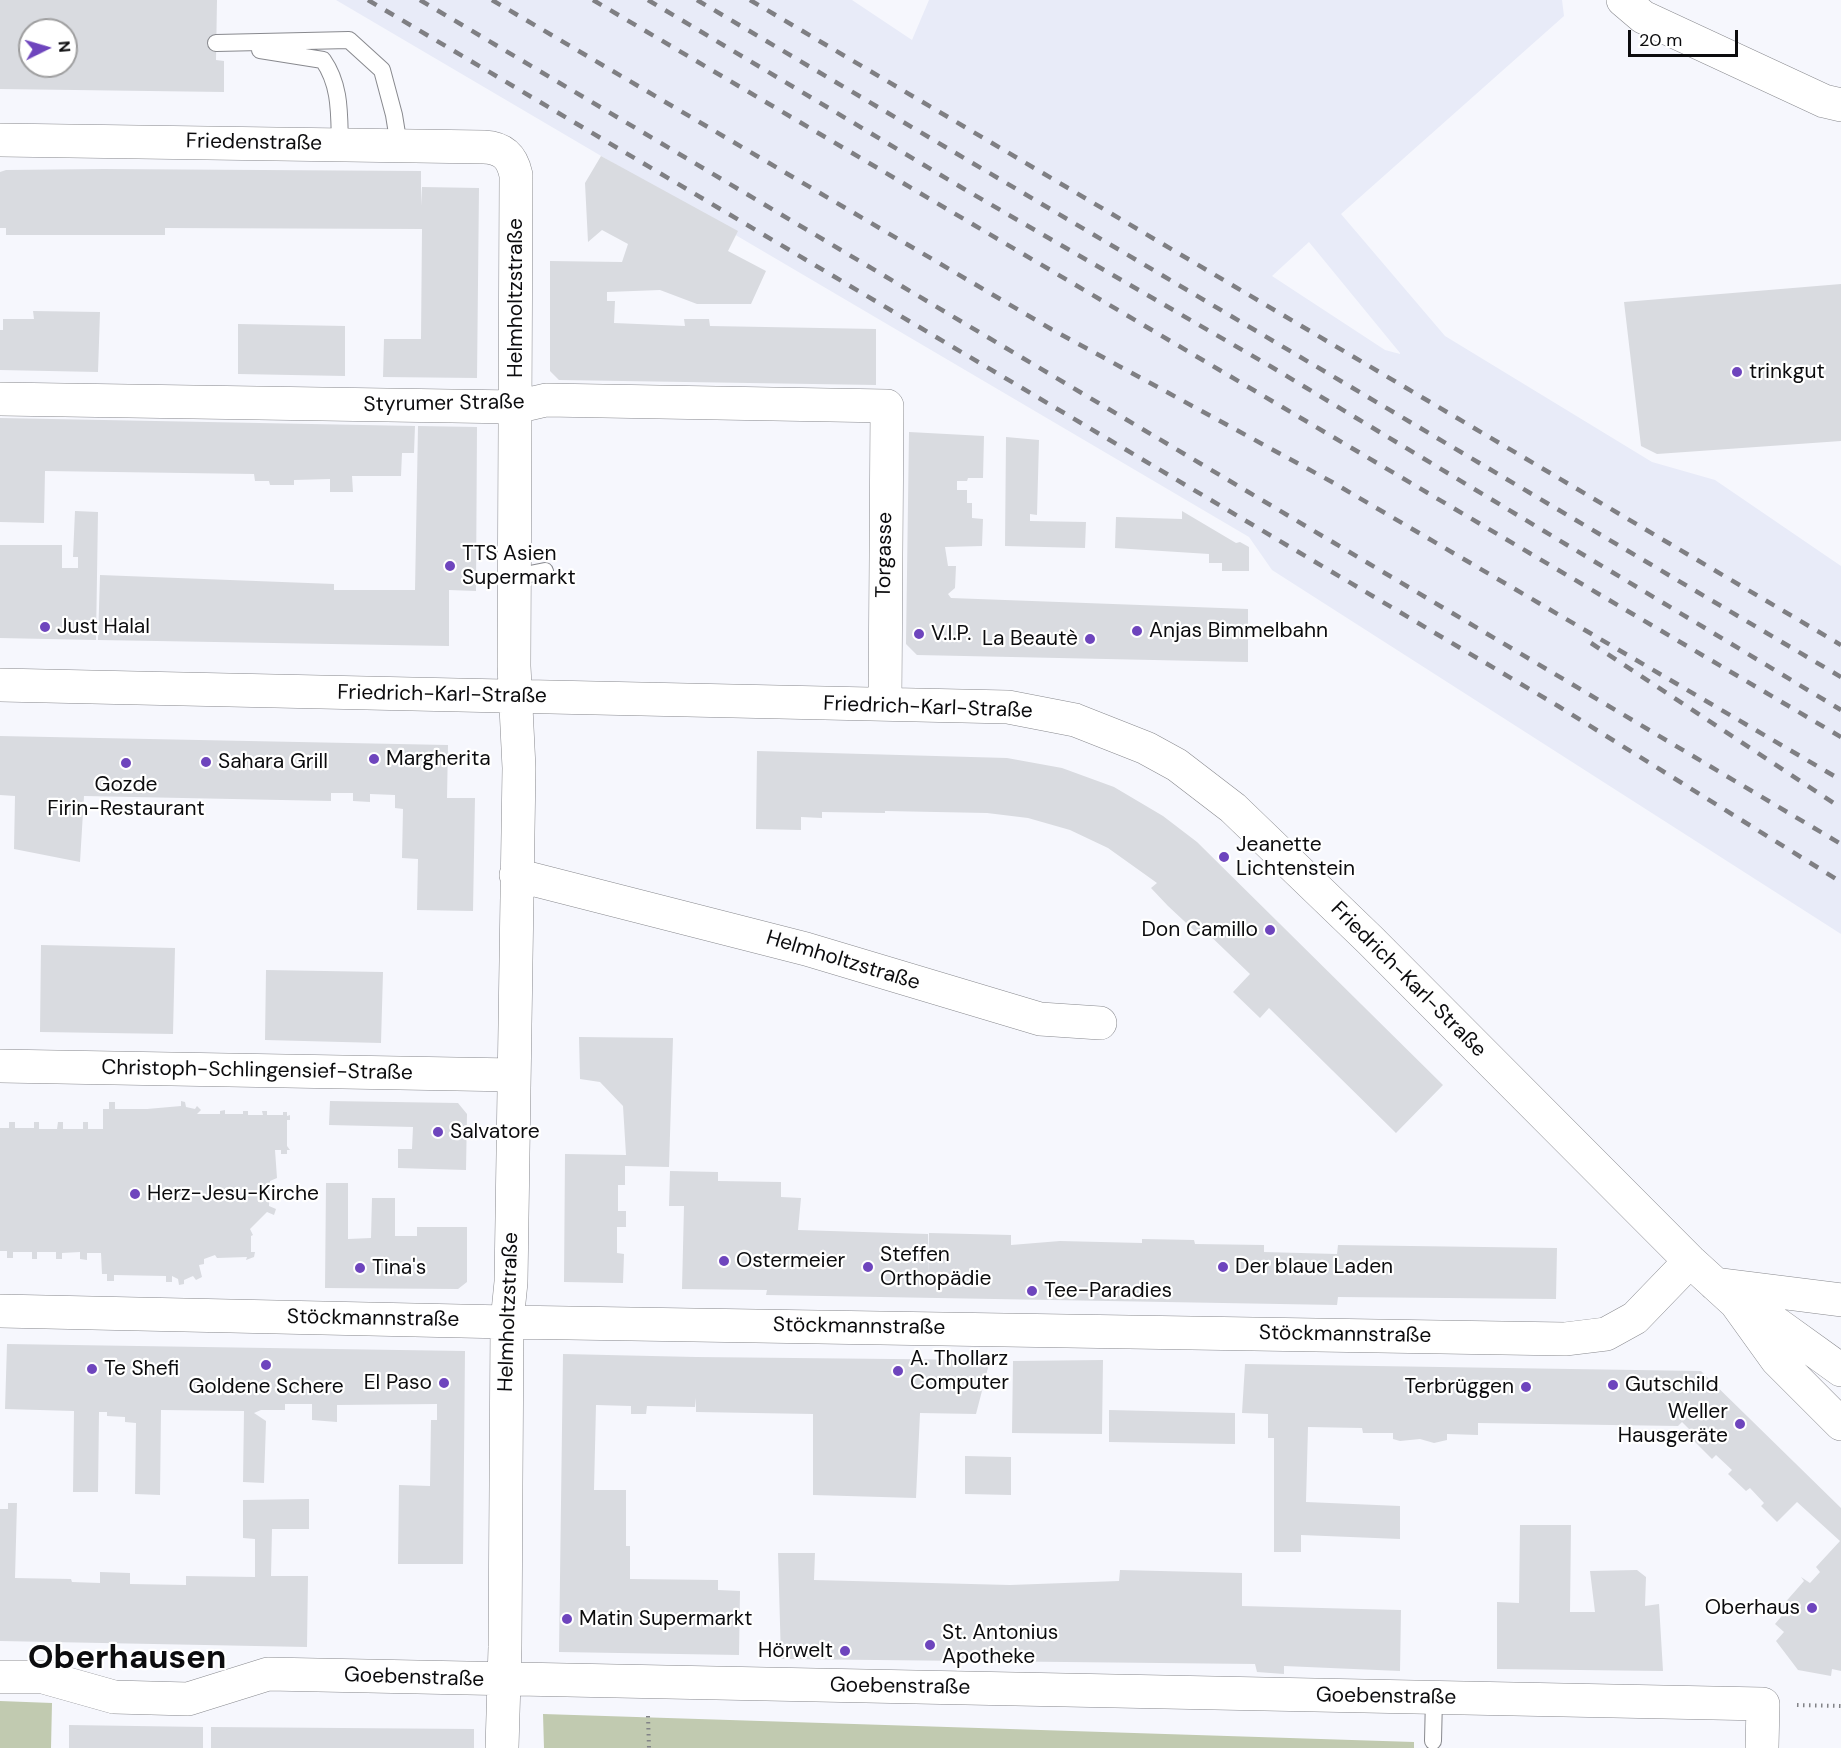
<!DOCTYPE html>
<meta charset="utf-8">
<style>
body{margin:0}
#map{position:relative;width:1841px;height:1748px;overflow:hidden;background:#f6f7fd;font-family:"DM Sans",sans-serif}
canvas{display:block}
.north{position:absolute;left:18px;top:18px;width:60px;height:60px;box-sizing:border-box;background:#fff;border:2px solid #9e9e9f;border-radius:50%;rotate:85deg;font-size:16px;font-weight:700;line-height:24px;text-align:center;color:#0c0c0e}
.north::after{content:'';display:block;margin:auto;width:21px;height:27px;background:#6e45bd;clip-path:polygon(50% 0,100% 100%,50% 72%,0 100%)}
.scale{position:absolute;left:1628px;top:30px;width:110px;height:27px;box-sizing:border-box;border:3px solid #0c0c0e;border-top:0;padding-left:8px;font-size:18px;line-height:21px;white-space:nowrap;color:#0c0c0e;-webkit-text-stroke:4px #fff;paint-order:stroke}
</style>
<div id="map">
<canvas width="1841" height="1748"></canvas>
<div class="north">N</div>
<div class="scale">20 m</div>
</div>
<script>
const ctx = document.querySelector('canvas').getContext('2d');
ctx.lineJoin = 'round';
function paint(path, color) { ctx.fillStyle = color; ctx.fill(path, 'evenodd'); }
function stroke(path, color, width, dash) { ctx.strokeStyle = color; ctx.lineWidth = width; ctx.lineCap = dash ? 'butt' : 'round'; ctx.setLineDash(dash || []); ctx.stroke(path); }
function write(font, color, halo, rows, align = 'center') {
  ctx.font = font + ' "DM Sans",sans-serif'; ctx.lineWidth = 4.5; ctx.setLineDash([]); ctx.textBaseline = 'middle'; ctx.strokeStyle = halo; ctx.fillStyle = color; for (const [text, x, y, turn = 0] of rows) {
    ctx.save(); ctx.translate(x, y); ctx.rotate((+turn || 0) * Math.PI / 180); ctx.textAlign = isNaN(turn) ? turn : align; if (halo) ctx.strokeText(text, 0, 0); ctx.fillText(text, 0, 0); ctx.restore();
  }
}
paint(new Path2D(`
 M336,0H852L912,40L929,0H1562L1564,16L1341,214L1445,336L1652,462L1715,480L1841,566V934L1272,570L1249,537ZM1309,242L1400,353V354L1385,350L1272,276Z`), '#e8ebf8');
paint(new Path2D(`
 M0,1701L52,1703L51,1748H0Z
 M543,1714L1414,1742V1748H544Z`), '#c1cab0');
paint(new Path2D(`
 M0,0H217L216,60L224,61V92L0,89ZM30,30H66V66H30Z
 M601,156L738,231L728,251L766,271L751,304H697L660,290L607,292V301H615L614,323L685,326L684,319H709L710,326L876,329V385L559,380L550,371V261L622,262L628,244L602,230L588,242L585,183Z
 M104,169L421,171V206L422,187L479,188L477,378L383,377L384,339H421L422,229L165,228V235H6V228H0V172L6,170Z
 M1841,284V441L1657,454L1641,446L1624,302Z
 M33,311L100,312L98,372L0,370V330H3V319H34Z
 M238,324L345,326V376L238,374Z
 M0,418L415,426L414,453H402L401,476H352L353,492H330V479L294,480V485H270L269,481H255L254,474L45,471L44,523L0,522Z
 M418,426L477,427L476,591L449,590V646L98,640L100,575L334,584V590H415Z
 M909,432L984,436L983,478H968L967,481H957V490H967V503H972V518L983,519L982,546L945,547L948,566H956L955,588L948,594L951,598L1248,609V662L917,655L906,644Z
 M1006,437L1039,440L1037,515L1030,514V521L1086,522L1085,548L1005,546Z
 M75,511L98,512L96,640L0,638V545H62V568H78V557H73Z
 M1182,511L1236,543L1240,542L1249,547V571H1222V563H1209V554L1115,548L1116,517L1182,519Z
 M0,736L448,745L447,798H475L473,911L417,910L418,859L402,858L403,809L395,808V795L370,794V802L353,801V793H331V801L84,796L80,862L14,849L15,796L0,795Z
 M757,751L1007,758L1062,768L1114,787L1163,816L1197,842L1443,1085L1396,1133L1269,1008L1260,1018L1233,992L1250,974L1203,929L1198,934L1168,906L1151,888L1157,883L1108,848L1070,830L1028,818L987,813L885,811V813L822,812V818L801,817V830L756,829Z
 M41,945L175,948L173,1034L40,1032Z
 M266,970L383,972L381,1043L265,1040Z
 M579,1037L673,1038L669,1167L625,1166V1185H618V1211H626V1227H617V1253L624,1254L623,1283L564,1282L565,1154L626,1155L623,1106L600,1082L580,1079Z
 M181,1101L185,1102L186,1107L195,1109L197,1106L201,1110L197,1114H220V1111L225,1110V1114H243V1111H248V1115H263L262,1111H267V1115H283V1112H287V1116L290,1115V1120H287V1146L290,1150H287V1154H281V1150H275L277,1178L270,1181L269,1206L276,1209L274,1215L267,1212L250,1229L253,1235L251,1236V1252H255L254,1257L246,1260L247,1257L217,1258L215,1255L204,1259V1264L199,1265L202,1277L196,1280L193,1276L184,1280V1284L179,1285L178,1279L172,1276V1282H166V1276L114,1275V1281H107V1274H102L101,1253H87V1260L80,1259V1252L62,1253V1259H56V1252H37V1259H32V1252H13V1258H7V1251H0V1128H9V1122H15V1128H34V1122H39V1129H57L58,1122H63V1129H83V1122H88V1129H103V1109H109V1102H115V1109H147L181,1106Z
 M330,1101L458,1103L467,1114L466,1170L398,1168V1149H412L413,1127L329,1125Z
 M670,1171L718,1172V1181L781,1182V1197L801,1198L798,1230L928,1234V1276L929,1233L1011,1235V1245L1060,1241L1142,1243V1239L1194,1240L1195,1244L1264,1245V1252L1337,1254L1338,1245L1557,1248L1556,1299L1338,1297L1337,1305L766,1295L767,1290L682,1289L684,1206H669Z
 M326,1183H348V1239L371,1238L372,1198H395V1236H417V1227H467V1282L458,1289L325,1288Z
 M7,1344L465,1351L463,1564H398L399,1485L430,1486L431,1420H437V1404L337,1405V1422L312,1420V1404H285V1410H261L254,1413L266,1421L264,1483L243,1482L244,1411L161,1410L160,1495L135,1494L136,1423L125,1422V1417L107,1416V1412H99L98,1492H73L74,1411L5,1409Z
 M563,1354L696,1357L990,1360L976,1414L920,1413L916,1498L813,1495V1414L696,1412V1398L695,1407L647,1406L646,1414H631V1406L596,1405L594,1490H626V1546H630V1579L718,1580V1590L740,1591L739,1655L559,1652Z
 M1103,1360L1102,1434L1012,1433L1013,1361Z
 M1245,1364L1701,1371L1841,1508V1671L1832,1669L1831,1676L1798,1670L1776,1641L1784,1632L1775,1624L1786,1611L1782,1606L1804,1581L1801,1577L1810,1583L1820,1572L1816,1567L1840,1541L1797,1502L1777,1522L1761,1506L1764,1503L1750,1488L1746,1491L1728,1474L1732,1470L1716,1455L1712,1459L1694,1441L1698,1438L1682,1422L1678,1426L1478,1423V1435L1447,1434V1440L1434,1443L1420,1439L1400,1441L1393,1439V1433H1363L1362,1428L1308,1427L1306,1502L1400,1506V1539L1301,1535V1552H1274V1438H1268V1414L1242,1413Z
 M1109,1410L1235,1413V1444L1109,1442Z
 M965,1456L1011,1457V1495L965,1494Z
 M309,1499V1529H272L271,1576H308L307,1647L0,1641V1509H8V1503H17L15,1578L71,1579L72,1582L100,1583V1572L130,1573V1584L186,1585V1576L255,1577V1539L243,1538V1500Z
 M1520,1525H1571L1570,1612H1595L1590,1571L1637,1570L1646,1577L1645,1606L1659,1604L1663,1671L1497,1669V1602L1519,1603Z
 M778,1553H815L814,1580L1010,1585L1119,1581L1120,1570L1242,1573V1606L1401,1610L1400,1671L1284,1666V1674L1257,1672L1255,1664L781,1659Z
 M69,1725L203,1727V1748H69Z
 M211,1727L474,1729V1748H211Z`), '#d9dbe0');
const lane = new Path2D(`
 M216,43L349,40L382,70L394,115L399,146
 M260,50L323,60C341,86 339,114 340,145
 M515,577L545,571
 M1433,1741L1434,1698`);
const street = new Path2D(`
 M1623,0L1643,17L1824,101L1841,105
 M0,140L484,147C503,148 512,156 516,175L514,666L519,768L511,1282L507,1322L505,1647L502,1748
 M0,399L516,407L546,400L887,406L885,704
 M0,685L1008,707L1075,720L1146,748L1177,765L1233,808L1370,940L1690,1261L1736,1303L1777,1360L1841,1424
 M516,875L806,949L1040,1019L1100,1023
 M0,1066L514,1075
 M1715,1284L1841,1300
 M1739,1305L1777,1324L1841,1370
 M0,1311L507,1322L1565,1339L1606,1334L1635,1318L1690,1261
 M0,1677H43L114,1697L188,1699L268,1674L1763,1704L1762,1748`);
stroke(lane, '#88898e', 18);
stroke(street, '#88898e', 34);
stroke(new Path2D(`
 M1797,1705L1841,1706
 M648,1716L649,1748`), '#828387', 4, [1.5, 4.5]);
stroke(lane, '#fff', 16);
stroke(street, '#fff', 33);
stroke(new Path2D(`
 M368,0L1558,706L1841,882
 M420,0L1841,844
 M492,0L1051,329L1332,482L1841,780
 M593,0L1841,737
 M648,0L964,189L1270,366L1841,710
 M697,0L1841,677
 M750,0L1841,645
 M1591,643L1841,808`), '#7f7f83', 4.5, [10, 10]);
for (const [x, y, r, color] of [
 [1737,372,6,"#6e45bd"],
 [450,566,6,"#6e45bd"],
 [45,627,6,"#6e45bd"],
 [1137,631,6,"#6e45bd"],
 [919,634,6,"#6e45bd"],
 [1090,639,6,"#6e45bd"],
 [374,759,6,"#6e45bd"],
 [206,762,6,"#6e45bd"],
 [126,763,6,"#6e45bd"],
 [1224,857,6,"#6e45bd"],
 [1270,930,6,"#6e45bd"],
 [438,1132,6,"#6e45bd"],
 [135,1194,6,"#6e45bd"],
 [724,1261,6,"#6e45bd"],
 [868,1267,6,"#6e45bd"],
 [1223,1267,6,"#6e45bd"],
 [360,1268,6,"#6e45bd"],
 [1032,1291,6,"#6e45bd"],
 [266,1365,6,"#6e45bd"],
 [92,1369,6,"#6e45bd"],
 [898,1371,6,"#6e45bd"],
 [444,1383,6,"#6e45bd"],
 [1613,1385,6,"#6e45bd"],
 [1526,1387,6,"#6e45bd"],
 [1740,1424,6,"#6e45bd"],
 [1812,1608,6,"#6e45bd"],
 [567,1619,6,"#6e45bd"],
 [930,1645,6,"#6e45bd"],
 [845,1651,6,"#6e45bd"]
]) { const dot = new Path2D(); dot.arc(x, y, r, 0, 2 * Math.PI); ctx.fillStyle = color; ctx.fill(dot); stroke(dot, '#fff', 2); }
write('21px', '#0c0c0e', '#fff', [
 ["Friedenstraße",254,143,1],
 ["Helmholtzstraße",516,298,-90],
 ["Styrumer Straße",444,404,-1],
 ["Torgasse",885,555,-89],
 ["Friedrich-Karl-Straße",442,695,1],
 ["Friedrich-Karl-Straße",928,708,2],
 ["Helmholtzstraße",843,961,17],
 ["Friedrich-Karl-Straße",1408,980,45],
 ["Christoph-Schlingensief-Straße",257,1071,1],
 ["Helmholtzstraße",509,1312,-88],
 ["Stöckmannstraße",373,1319,1],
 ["Stöckmannstraße",859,1327,1],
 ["Stöckmannstraße",1345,1335,1],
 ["Goebenstraße",414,1678,2],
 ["Goebenstraße",900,1687,1],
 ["Goebenstraße",1386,1697,1]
]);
write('21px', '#0c0c0e', '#fff', [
 ["trinkgut",1749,372],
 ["TTS Asien",462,554],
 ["Supermarkt",462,578],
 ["Just Halal",57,627],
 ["Anjas Bimmelbahn",1149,631],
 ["V.I.P.",931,634],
 ["La Beautè",1078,639,"right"],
 ["Margherita",386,759],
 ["Sahara Grill",218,762],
 ["Gozde",126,785,"center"],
 ["Firin-Restaurant",126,809,"center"],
 ["Jeanette",1236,845],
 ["Lichtenstein",1236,869],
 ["Don Camillo",1258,930,"right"],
 ["Salvatore",450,1132],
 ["Herz-Jesu-Kirche",147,1194],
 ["Steffen",880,1255],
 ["Orthopädie",880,1279],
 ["Ostermeier",736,1261],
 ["Der blaue Laden",1235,1267],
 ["Tina's",372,1268],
 ["Tee-Paradies",1044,1291],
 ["A. Thollarz",910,1359],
 ["Computer",910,1383],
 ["Te Shefi",104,1369],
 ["El Paso",432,1383,"right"],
 ["Gutschild",1625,1385],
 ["Goldene Schere",266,1387,"center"],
 ["Terbrüggen",1514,1387,"right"],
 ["Weller",1728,1412,"right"],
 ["Hausgeräte",1728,1436,"right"],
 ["Oberhaus",1800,1608,"right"],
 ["Matin Supermarkt",579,1619],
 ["St. Antonius",942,1633],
 ["Apotheke",942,1657],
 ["Hörwelt",833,1651,"right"]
], 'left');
write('bold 33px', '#0c0c0e', '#fff', [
 ["Oberhausen",127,1659]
]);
</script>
